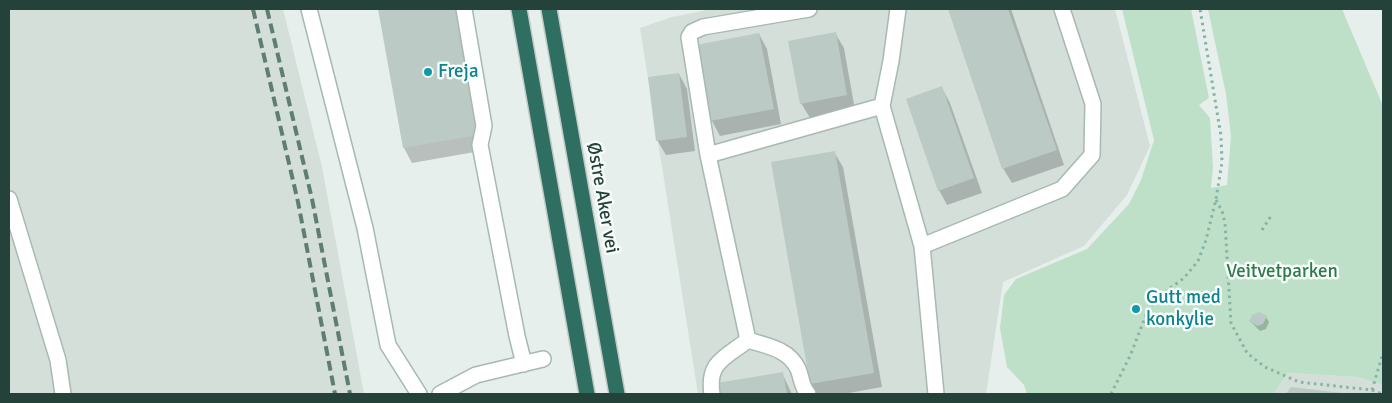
<!DOCTYPE html>
<meta charset="utf-8">
<style>
body{margin:0}
#map{position:relative;width:1392px;height:403px;overflow:hidden;background:#e6efeb;font-family:Signika,sans-serif}
canvas{display:block}
.frame{position:absolute;inset:0;border:10px solid #24423a;pointer-events:none}
</style>
<div id="map">
<canvas width="1392" height="403"></canvas>
<div class="frame"></div>
</div>
<script>
const ctx = document.querySelector('canvas').getContext('2d');
ctx.lineJoin = 'round';
function paint(path, color) { ctx.fillStyle = color; ctx.fill(path, 'evenodd'); }
function stroke(path, color, width, dash) { ctx.strokeStyle = color; ctx.lineWidth = width; ctx.lineCap = dash ? 'butt' : 'round'; ctx.setLineDash(dash || []); ctx.stroke(path); }
function write(font, color, halo, rows, align = 'center') {
  ctx.font = font + ' Signika,sans-serif'; ctx.lineWidth = 5; ctx.setLineDash([]); ctx.textBaseline = 'middle'; ctx.strokeStyle = halo; ctx.fillStyle = color; for (const [text, x, y, turn = 0] of rows) {
    ctx.save(); ctx.translate(x, y); ctx.rotate((+turn || 0) * Math.PI / 180); ctx.textAlign = isNaN(turn) ? turn : align; if (halo) ctx.strokeText(text, 0, 0); ctx.fillText(text, 0, 0); ctx.restore();
  }
}
paint(new Path2D(`
 M9,9H283L322,167L364,394H9Z
 M712,9H1115L1150,146L1127,195L1084,246L1003,282L986,394H698L640,28L672,17Z
 M1288,373L1358,377L1383,385V394H1273Z`), '#d4dfda');
paint(new Path2D(`
 M1122,9H1191L1209,98L1199,105L1210,118L1213,167L1211,188L1227,185L1231,136L1226,94L1208,9H1342L1383,106V385L1358,377L1288,373L1273,394H1027L1024,385L1007,367L1000,328L1004,295L1016,279L1087,249L1129,204L1141,180L1154,140Z`), '#bfe0c8');
paint(new Path2D(`
 M380,9H461L486,150L412,163L404,148Z
 M949,9H1011L1064,165L1012,183L1003,168Z
 M835,33L844,48L855,110L810,118L801,103Z
 M759,34L767,49L781,124L720,136L712,121L698,46Z
 M679,74L687,89L695,151L666,155L657,140Z
 M942,88L950,103L982,193L947,205L939,190Z
 M834,152L843,167L882,387L843,394H817L811,384Z
 M1266,317L1269,322L1266,329L1260,331L1250,321Z
 M782,373L792,394H720L718,384Z
 M1292,388L1342,394H1287Z`), '#0003');
paint(new Path2D(`
 M378,9H456L478,135L403,148Z
 M948,9H1008L1057,150L1002,169Z
 M836,32L847,95L800,104L788,41Z
 M759,33L774,109L710,121L696,45Z
 M679,73L687,137L656,141L648,77Z
 M942,86L974,178L938,191L906,99Z
 M835,151L874,373L810,384L771,162Z
 M1259,312L1267,316L1263,324L1257,326L1249,321L1252,315Z
 M783,372L787,394H719L717,383Z
 M1291,387L1342,393V394H1286Z`), '#bbcac4');
const minor = new Path2D(`
 M309,9L365,228L388,345L419,394
 M464,9L484,126L480,145L517,336L524,364
 M898,9L891,61L882,106L922,246L936,394
 M708,155L882,106
 M9,199L58,360L63,394
 M922,246L1062,189L1092,155L1093,104L1062,9
 M440,394L476,375L543,359
 M712,394C707,362 725,358 748,340
 M808,394C801,386 802,378 798,369C789,349 767,346 748,340L708,155L689,37L692,32L703,27L809,9`);
const highway = new Path2D(`
 M519,9L587,394
 M549,9L617,394`);
stroke(minor, '#a8b8b2', 18);
stroke(highway, '#c2cac8', 18);
stroke(new Path2D(`
 M1216,200L1222,211L1225,223L1231,323L1247,353L1265,367L1299,382L1372,390L1382,394
 M1262,230L1271,216
 M1372,390L1383,353
 M1111,394L1130,356L1148,310L1158,297L1184,278L1198,261L1206,240L1216,199L1222,162L1221,136L1200,9`), '#86b3a5', 3, [2.5, 4]);
stroke(minor, '#fff', 15);
stroke(highway, '#2f6f62', 15);
stroke(new Path2D(`
 M253,9L298,202L335,394
 M267,9L312,199L350,394`), '#5f7d75', 4, [10, 5]);
for (const [x, y, r, color] of [
 [428,72,5,"#0f9aa8"],
 [1136,309,5,"#0f9aa8"]
]) { const dot = new Path2D(); dot.arc(x, y, r, 0, 2 * Math.PI); ctx.fillStyle = color; ctx.fill(dot); stroke(dot, '#f7fbf9', 2); }
write('19px', '#0d838f', '#f7fbf9', [
 ["Freja",438,72],
 ["Gutt med",1146,298],
 ["konkylie",1146,320]
], 'left');
write('19px', '#24423a', '#f7fbf9', [
 ["Østre Aker vei",602,198,80]
]);
write('19px', '#2d7a4b', '#f7fbf9', [
 ["Veitvetparken",1282,272]
]);
</script>
